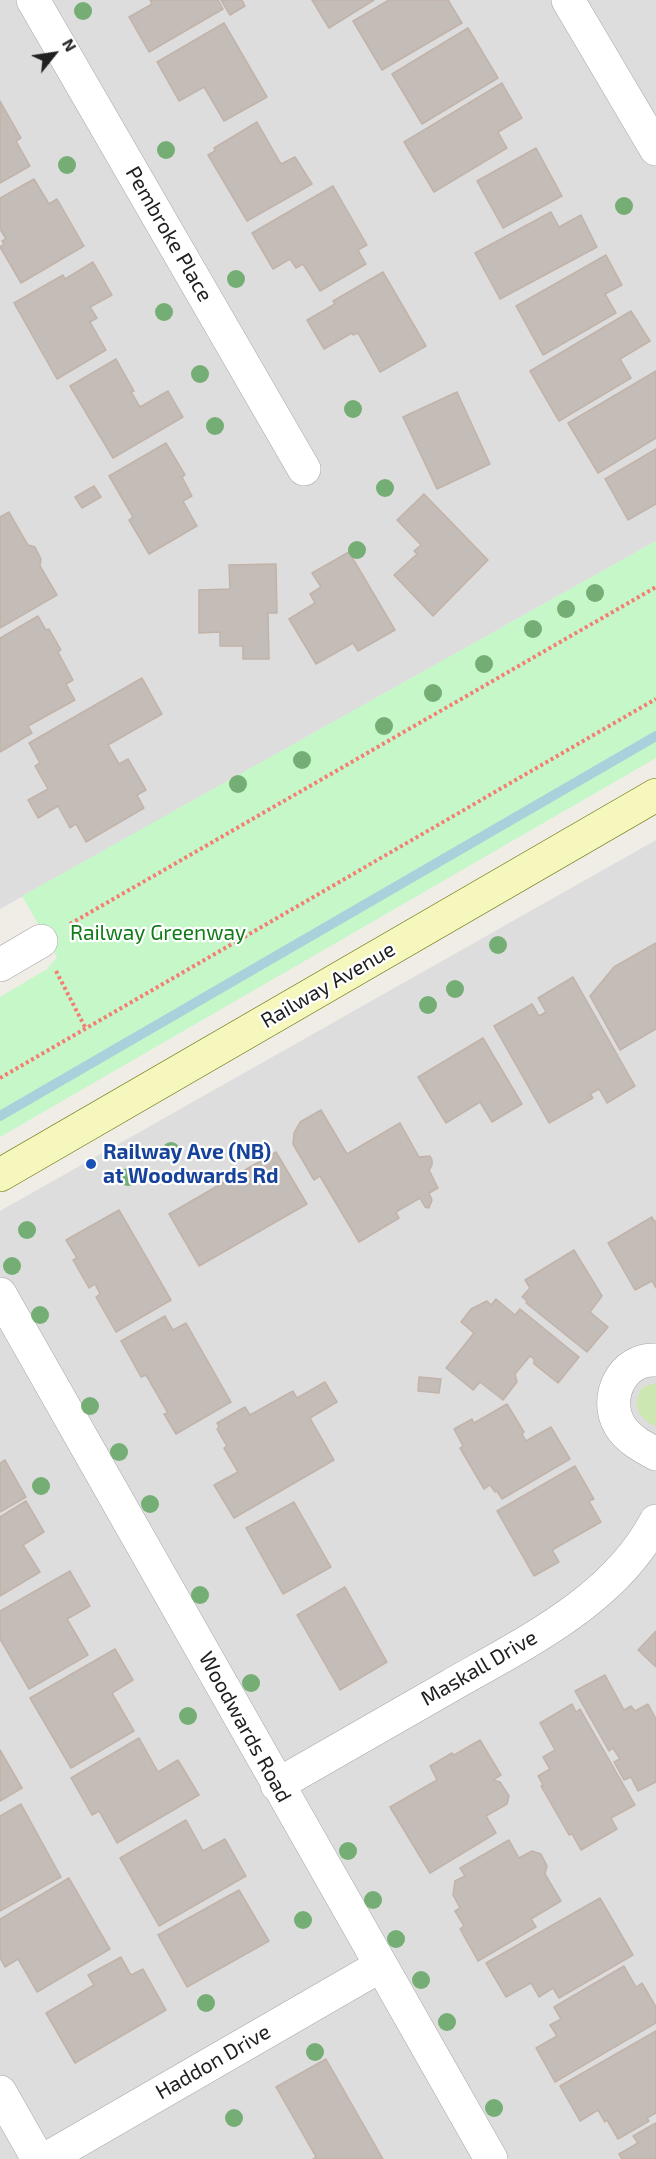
<!DOCTYPE html>
<style>
body{margin:0}
#map{position:relative;width:656px;height:2159px;overflow:hidden;background:#f0ede7;font-family:"Exo 2",sans-serif}
canvas{display:block}
.north{position:absolute;left:24px;top:24px;width:60px;height:60px;-webkit-text-stroke:4px #fff;paint-order:stroke;rotate:60deg;font-size:16px;font-weight:700;line-height:24px;text-align:center;color:#202020}
.north::after{content:'';display:block;margin:auto;width:21px;height:27px;background:#202020;clip-path:polygon(50% 0,100% 100%,50% 72%,0 100%)}
</style>
<div id="map">
<canvas width="656" height="2159"></canvas>
<div class="north">N</div>
</div>
<script>
const ctx = document.querySelector('canvas').getContext('2d');
ctx.lineJoin = 'round';
function paint(path, color) { ctx.fillStyle = color; ctx.fill(path, 'evenodd'); }
function stroke(path, color, width, dash) { ctx.strokeStyle = color; ctx.lineWidth = width; ctx.lineCap = dash ? 'butt' : 'round'; ctx.setLineDash(dash || []); ctx.stroke(path); }
function write(font, color, halo, rows, align = 'center') {
  ctx.font = font + ' "Exo 2",sans-serif'; ctx.lineWidth = 4.5; ctx.setLineDash([]); ctx.textBaseline = 'middle'; ctx.strokeStyle = halo; ctx.fillStyle = color; for (const [text, x, y, turn = 0] of rows) {
    ctx.save(); ctx.translate(x, y); ctx.rotate((+turn || 0) * Math.PI / 180); ctx.textAlign = isNaN(turn) ? turn : align; if (halo) ctx.strokeText(text, 0, 0); ctx.fillText(text, 0, 0); ctx.restore();
  }
}
paint(new Path2D(`
 M0,0H656V541L0,909Z
 M656,840V2159H0V1211Z`), '#dedddd');
paint(new Path2D(`
 M656,1383V1426C638,1420 631,1402 643,1387Z`), '#cce7af');
paint(new Path2D(`
 M656,541V758L0,1137V997L47,969L57,957L22,896Z`), '#c6f7c9');
stroke(new Path2D(`
 M0,1116L656,736`), '#a9d1db', 10);
const building = new Path2D(`
 M150,0H218L223,9L149,52L129,17L152,4Z
 M221,0H242L245,6L230,15Z
 M312,0H374L329,28Z
 M389,0H448L462,23L382,70L353,21Z
 M224,23L267,97L224,121L204,87L179,101L157,62Z
 M468,28L498,78L422,124L392,74Z
 M502,83L522,118L498,132L507,148L434,192L404,142Z
 M0,101L21,138L16,141L30,166L0,183Z
 M257,122L281,164L295,157L312,184L247,221L208,155L215,151L214,148Z
 M536,148L562,196L503,228L477,181Z
 M34,179L49,204L57,199L84,246L21,283L0,247L4,244L2,241L6,239L0,229V198Z
 M333,186L367,245L358,250L366,264L320,291L303,264L296,268L290,259L273,269L252,233Z
 M551,212L559,227L581,215L597,247L500,299L475,253Z
 M606,255L622,285L605,294L616,313L543,355L516,306Z
 M93,262L112,295L90,307L97,318L90,322L106,350L57,379L14,303L63,275L65,279Z
 M383,272L426,346L380,372L358,333L353,335L352,333L324,349L307,320L335,304L333,301Z
 M631,311L650,341L620,359L631,378L559,421L530,371Z
 M116,359L134,391L131,392L140,407L168,391L183,417L113,458L70,386Z
 M656,371V438L598,473L568,423Z
 M457,392L490,464L437,489L403,417Z
 M166,443L185,475L182,477L192,496L183,501L197,526L149,554L129,520L133,517L109,476Z
 M656,449V504L628,520L605,479Z
 M94,486L101,497L82,508L75,497Z
 M424,494L488,560L433,616L394,575L417,554L414,551L421,545L397,520Z
 M9,512L28,545L35,547L41,559L40,566L57,595L0,628V517Z
 M349,552L395,630L358,651L353,643L316,664L289,619L315,603L310,594L321,587L312,573Z
 M276,564L277,613H268L269,659H243V646H220V632L199,633V590L230,589L229,565Z
 M38,616L46,630L49,629L61,650L58,652L73,680L66,684L75,700L28,726L32,733L0,752V638Z
 M142,678L162,714L108,745L119,764L128,759L146,790L137,795L144,808L86,842L76,824L70,828L58,806L38,818L28,800L48,789L35,766L40,763L29,743Z
 M656,943V1029L620,1050L590,996L614,967Z
 M573,977L635,1086L607,1103L599,1089L590,1094L593,1098L549,1123L494,1026L532,1004L539,1016L546,1012L538,998Z
 M483,1038L522,1104L492,1122L480,1102L446,1123L418,1077Z
 M321,1110L347,1154L400,1123L419,1157L430,1156L432,1160V1165L429,1170L438,1188L429,1193L432,1200L429,1208L425,1207L420,1198L396,1212L399,1218L359,1242L320,1176L314,1180L293,1144L294,1133L300,1122Z
 M276,1152L307,1204L199,1266L169,1214Z
 M119,1210L171,1300L116,1332L96,1297L100,1294L95,1284L89,1288L73,1260L77,1258L66,1240Z
 M652,1217L654,1221H656V1288L652,1281L635,1290L608,1243Z
 M574,1250L602,1296L590,1312L608,1327L587,1352L526,1303L527,1301L522,1297L530,1288L525,1280Z
 M496,1299L515,1315L520,1309L579,1357L558,1383L534,1364V1359L530,1356L515,1374L517,1382L503,1400L480,1382L473,1390L446,1368L474,1333L461,1322L471,1309L487,1301L491,1305Z
 M165,1316L173,1330L186,1323L231,1402L176,1434L164,1414L168,1413L146,1375L141,1377L121,1341Z
 M419,1377L441,1379L439,1393L418,1391Z
 M325,1382L337,1402L310,1418L334,1460L234,1518L214,1485L238,1472L224,1448L227,1446L217,1429L219,1427L217,1423L245,1407L250,1415L293,1391L297,1398Z
 M507,1404L524,1432L522,1434L526,1441L551,1427L570,1459L502,1499L497,1491L495,1492L490,1485L484,1489L460,1448L463,1446L454,1429L472,1419L474,1423Z
 M5,1460L26,1497L0,1512V1463Z
 M575,1466L594,1499L589,1501L601,1522L552,1550L559,1562L534,1576L497,1511Z
 M26,1501L44,1532L23,1545L40,1572L0,1596V1517Z
 M294,1502L331,1567L283,1594L246,1528Z
 M70,1571L90,1606L67,1619L88,1655L29,1689L0,1639V1611Z
 M345,1587L387,1662L340,1690L297,1615Z
 M656,1631V1667L638,1650Z
 M115,1649L133,1680L112,1693L134,1731L71,1768L30,1698Z
 M605,1675L624,1710L631,1706L635,1711L648,1704L656,1719V1782L638,1791L631,1777L624,1780L614,1762L620,1759L613,1748L609,1751L575,1691Z
 M572,1704L576,1712L580,1709L635,1805L611,1818L617,1829L581,1850L572,1834L569,1835L541,1786L543,1785L538,1776L550,1769L543,1757L555,1750L540,1723Z
 M139,1738L158,1772L178,1760L199,1795L117,1843L99,1811L92,1815L71,1778Z
 M480,1740L501,1775L493,1780L500,1782L509,1796L507,1804L486,1816L496,1833L430,1873L390,1807L437,1780L430,1766L452,1753L454,1755Z
 M0,1750L22,1788L0,1801Z
 M21,1804L61,1877L0,1911V1816Z
 M186,1820L203,1851L225,1839L246,1876L159,1926L120,1858Z
 M509,1840L519,1858L532,1851L541,1854L547,1866L545,1874L561,1901L531,1919L536,1927L478,1961L460,1929L464,1926L455,1911L460,1908L453,1895L455,1881L465,1876L460,1868Z
 M69,1878L110,1949L37,1992L18,1959L5,1967L0,1958V1919Z
 M239,1890L269,1941L187,1987L158,1935Z
 M600,1898L633,1955L559,1998L553,1988L539,1997L531,1983L506,1997L486,1963Z
 M121,1957L131,1975L143,1969L166,2010L75,2063L46,2013L94,1985L88,1975Z
 M624,1966L636,1987L642,1983L656,2007V2023L555,2082L536,2048L557,2036L550,2025L561,2019L554,2007Z
 M656,2031V2113L647,2118L649,2121L618,2139L607,2120L605,2122L598,2110L580,2121L560,2086Z
 M326,2059L383,2159H313L316,2157L276,2087Z
 M656,2123V2159H622L619,2154L638,2143L633,2136Z`);
paint(building, '#c4bcb6');
stroke(building, '#c1b3a9', 1.5);
const minor = new Path2D(`
 M33,0L304,469
 M568,0L656,149
 M0,965L41,941
 M0,1294L491,2159
 M656,1360C622,1358 603,1398 620,1426C628,1439 643,1447 656,1454
 M277,1785C334,1752 391,1720 448,1687C524,1643 613,1602 656,1521
 M0,2092L38,2159
 M46,2159L380,1966`);
const secondary = new Path2D(`
 M0,1175L656,795`);
stroke(minor, '#a7a7a7', 34);
stroke(secondary, '#6a730a', 34);
stroke(new Path2D(`
 M70,924L656,587
 M56,971L86,1029
 M0,1078L656,699`), '#f47e74', 4, [3, 3]);
stroke(minor, '#fff', 33);
stroke(secondary, '#f5f7bd', 33);
ctx.fillStyle = '#75ae75';
for (const [x, y] of [
 [83,11],
 [166,150],
 [67,165],
 [624,206],
 [236,279],
 [164,312],
 [200,374],
 [353,409],
 [215,426],
 [385,488],
 [357,550],
 [595,593],
 [566,609],
 [533,629],
 [484,664],
 [433,693],
 [384,726],
 [302,760],
 [238,784],
 [498,945],
 [455,989],
 [428,1005],
 [171,1151],
 [128,1177],
 [27,1230],
 [12,1266],
 [40,1315],
 [90,1406],
 [119,1452],
 [41,1486],
 [150,1504],
 [200,1595],
 [251,1683],
 [188,1716],
 [348,1851],
 [373,1900],
 [303,1920],
 [396,1939],
 [421,1980],
 [206,2003],
 [447,2022],
 [315,2052],
 [494,2108],
 [234,2118]
]) { ctx.beginPath(); ctx.arc(x, y, 9, 0, 2 * Math.PI); ctx.fill(); }
for (const [x, y, r, color] of [
 [91,1164,6,"#1a4fb4"]
]) { const dot = new Path2D(); dot.arc(x, y, r, 0, 2 * Math.PI); ctx.fillStyle = color; ctx.fill(dot); stroke(dot, '#fff', 2); }
write('21px', '#202020', '#fff', [
 ["Pembroke Place",169,234,60],
 ["Railway Avenue",328,985,-30],
 ["Maskall Drive",479,1668,-30],
 ["Woodwards Road",245,1727,61],
 ["Haddon Drive",213,2062,-30]
]);
write('21px', '#117b18', '#fff', [
 ["Railway Greenway",158,933]
]);
write('bold 21px', '#164399', '#fff', [
 ["Railway Ave (NB)",103,1152],
 ["at Woodwards Rd",103,1176]
], 'left');
</script>
